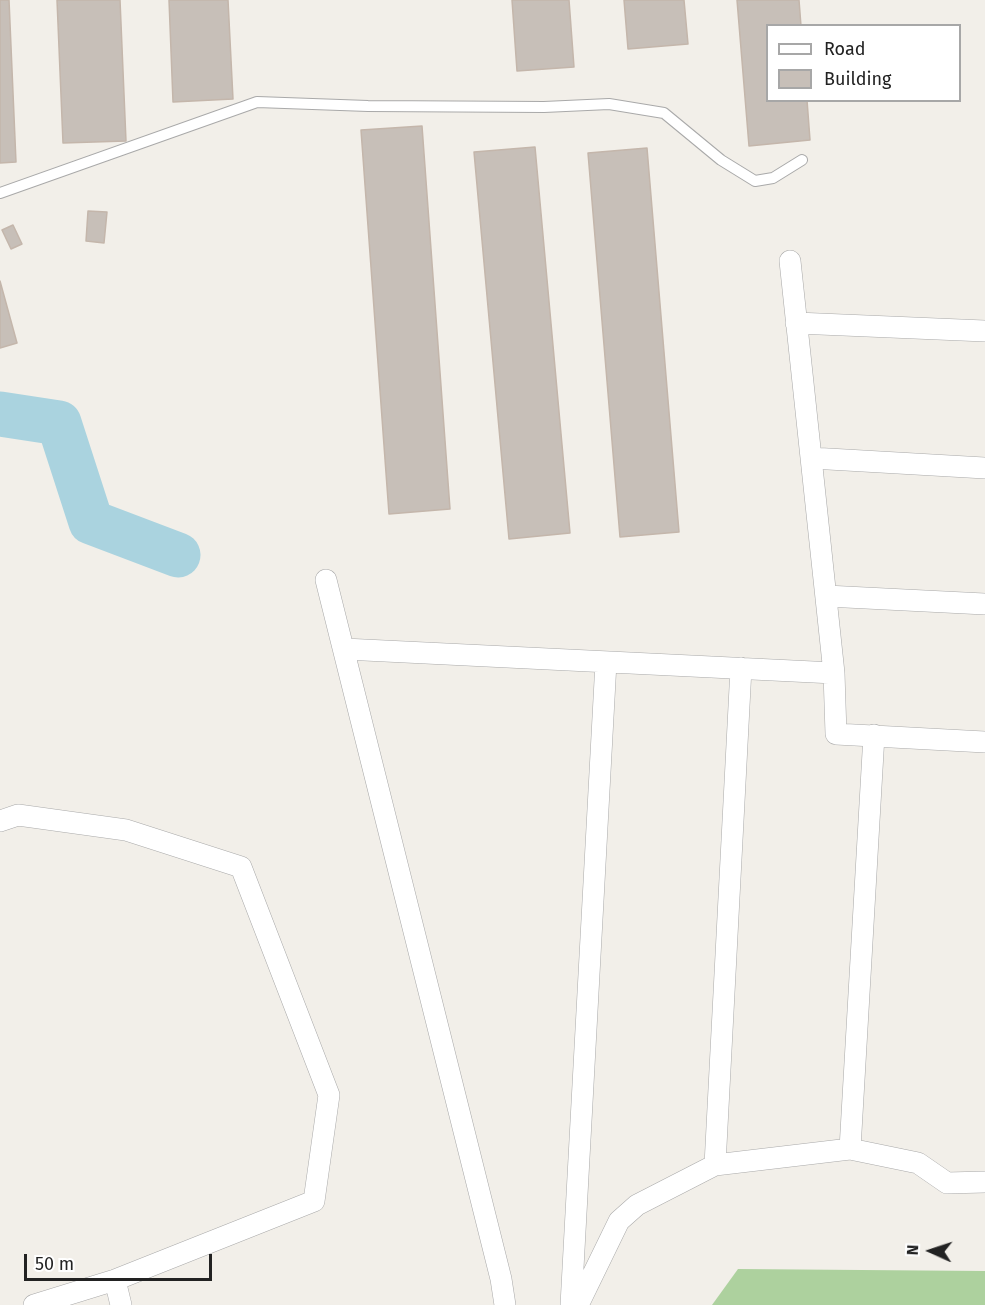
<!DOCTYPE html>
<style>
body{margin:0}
#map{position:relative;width:985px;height:1305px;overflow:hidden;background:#f2efe9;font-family:"Fira Sans",sans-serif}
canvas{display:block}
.legend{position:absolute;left:766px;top:24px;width:195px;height:78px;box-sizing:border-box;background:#fff;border:2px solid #a7a7a7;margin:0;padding:8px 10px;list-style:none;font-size:18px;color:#222}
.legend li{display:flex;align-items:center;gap:12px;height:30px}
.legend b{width:30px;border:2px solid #a7a7a7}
.north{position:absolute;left:901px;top:1221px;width:60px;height:60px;-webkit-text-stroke:4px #fff;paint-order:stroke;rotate:273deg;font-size:16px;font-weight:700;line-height:24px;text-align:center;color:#222}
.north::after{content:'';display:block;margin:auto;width:21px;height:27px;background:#222;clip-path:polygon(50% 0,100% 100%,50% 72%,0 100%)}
.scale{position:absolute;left:24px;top:1254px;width:188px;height:27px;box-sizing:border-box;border:3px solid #222;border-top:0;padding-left:8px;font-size:18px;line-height:21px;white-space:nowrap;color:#222;-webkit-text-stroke:4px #fff;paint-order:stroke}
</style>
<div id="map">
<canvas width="985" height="1305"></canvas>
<ul class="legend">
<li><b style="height:8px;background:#fff"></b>Road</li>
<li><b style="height:16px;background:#c7bfb8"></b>Building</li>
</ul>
<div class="north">N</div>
<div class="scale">50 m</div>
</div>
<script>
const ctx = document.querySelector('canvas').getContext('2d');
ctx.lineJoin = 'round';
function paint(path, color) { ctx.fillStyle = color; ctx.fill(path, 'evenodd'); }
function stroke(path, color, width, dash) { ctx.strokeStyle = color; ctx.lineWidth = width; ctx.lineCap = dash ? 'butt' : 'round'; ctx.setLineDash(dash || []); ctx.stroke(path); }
paint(new Path2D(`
 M738,1269L985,1271V1305H712Z`), '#add19e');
stroke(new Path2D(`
 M0,414L59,423L91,522L178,555`), '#aad3df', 45);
const building = new Path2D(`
 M0,0H9L16,162L0,163Z
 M57,0H120L126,141L63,143Z
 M169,0H228L233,99L173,102Z
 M512,0H569L574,67L517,71Z
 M624,0H684L688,44L628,49Z
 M737,0H799L801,26H768V100H807L810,140L749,146Z
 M422,126L450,509L389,514L361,130Z
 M535,147L570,533L509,539L474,152Z
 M647,148L679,532L620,537L588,153Z
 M88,211L107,212L104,243L86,241Z
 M13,225L22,244L11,249L2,230Z
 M0,281L17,343L0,348Z`);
paint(building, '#c7bfb8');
stroke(building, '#c4b6ab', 1.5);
const service = new Path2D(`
 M0,193L257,102L368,106L544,107L609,104L664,113L721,160L755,181L773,178L802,160`);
const minor = new Path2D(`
 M790,261L834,673L836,734L985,742
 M796,323L985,331
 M811,458L985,468
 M326,580L501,1279L505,1305
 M826,596L985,604
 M344,649L834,673
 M0,821L18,815L126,830L241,867L329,1095L314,1201L115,1280L34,1305
 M850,1149L874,735
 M715,1165L741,668
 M115,1280L121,1305
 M571,1305L606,662
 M578,1305L619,1221L637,1205L715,1165L850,1149L918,1163L947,1183L985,1182`);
stroke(service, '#a9a9a9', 12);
stroke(minor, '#a9a9a9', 22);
stroke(service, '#fff', 10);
stroke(minor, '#fff', 21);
</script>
